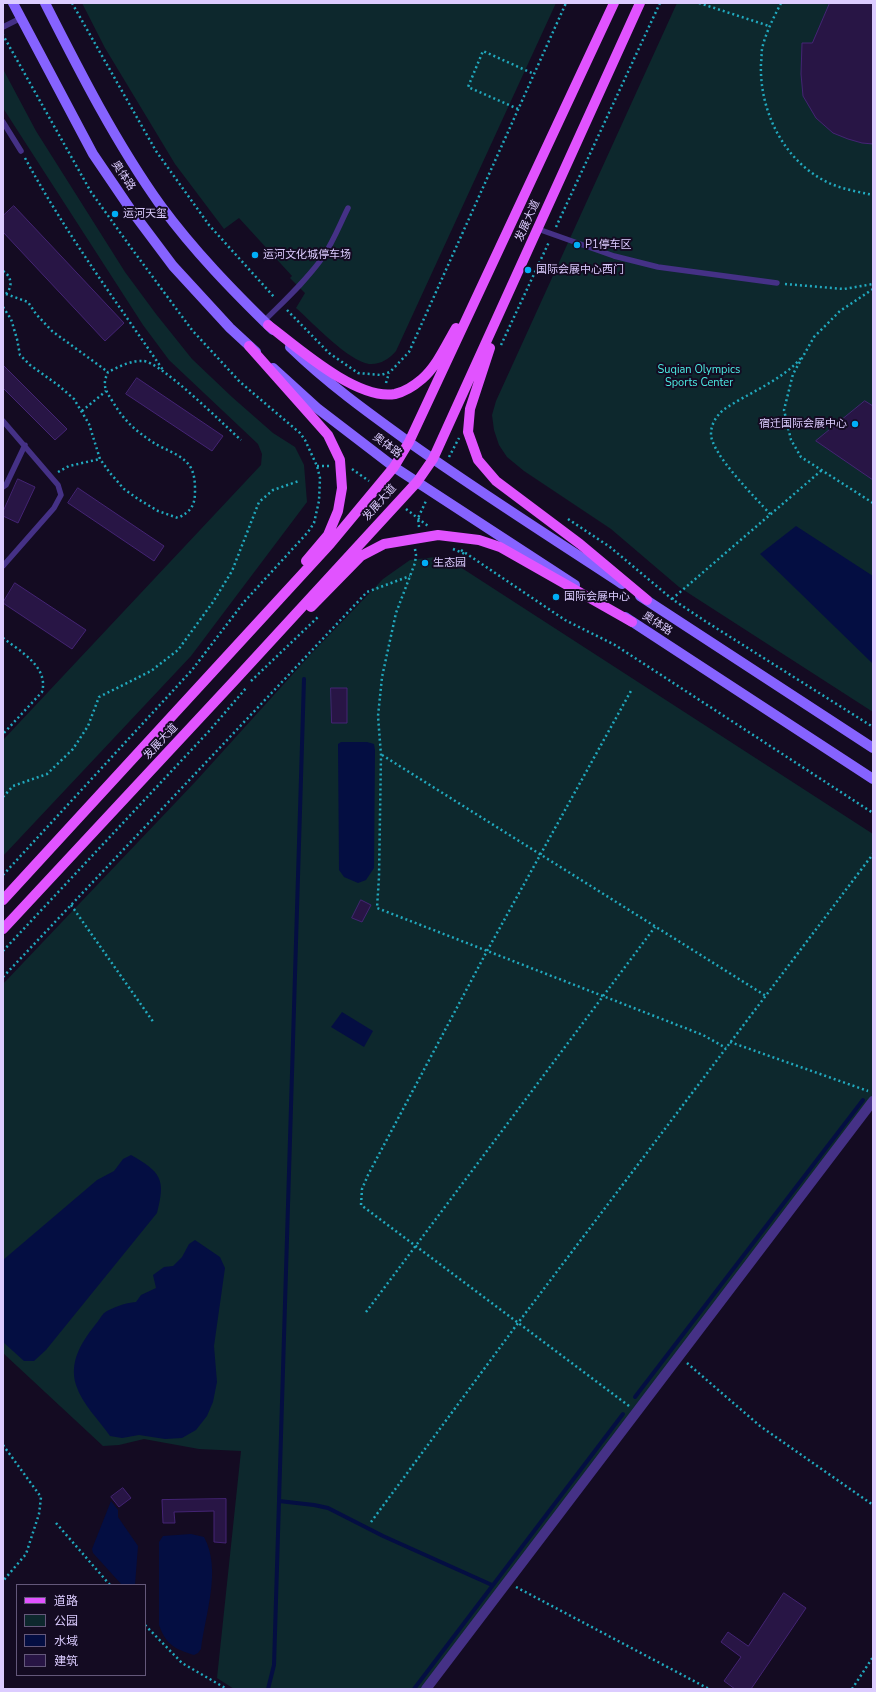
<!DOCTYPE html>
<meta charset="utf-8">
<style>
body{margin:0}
#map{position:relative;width:876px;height:1692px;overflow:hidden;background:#140b22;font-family:"Nunito Sans","Noto Sans SC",sans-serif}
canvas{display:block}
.frame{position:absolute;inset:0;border:4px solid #dcccff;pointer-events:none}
.legend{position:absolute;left:16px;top:1584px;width:130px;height:92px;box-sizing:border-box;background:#140b22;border:1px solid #64587a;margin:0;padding:5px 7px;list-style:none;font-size:12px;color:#dcccff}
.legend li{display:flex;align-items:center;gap:8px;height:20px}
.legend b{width:20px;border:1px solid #64587a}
</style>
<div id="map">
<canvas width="876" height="1692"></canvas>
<div class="frame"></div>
<ul class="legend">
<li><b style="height:5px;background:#e153ff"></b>道路</li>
<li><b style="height:11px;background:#0d282d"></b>公园</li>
<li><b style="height:11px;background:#040e42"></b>水域</li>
<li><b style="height:11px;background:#281545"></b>建筑</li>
</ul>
</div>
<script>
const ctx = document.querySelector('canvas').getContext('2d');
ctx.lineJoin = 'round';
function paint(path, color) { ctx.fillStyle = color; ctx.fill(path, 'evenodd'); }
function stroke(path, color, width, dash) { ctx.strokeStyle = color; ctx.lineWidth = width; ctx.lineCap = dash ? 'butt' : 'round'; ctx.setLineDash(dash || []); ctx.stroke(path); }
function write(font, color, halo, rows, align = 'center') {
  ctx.font = font + ' "Nunito Sans","Noto Sans SC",sans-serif'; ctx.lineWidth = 4; ctx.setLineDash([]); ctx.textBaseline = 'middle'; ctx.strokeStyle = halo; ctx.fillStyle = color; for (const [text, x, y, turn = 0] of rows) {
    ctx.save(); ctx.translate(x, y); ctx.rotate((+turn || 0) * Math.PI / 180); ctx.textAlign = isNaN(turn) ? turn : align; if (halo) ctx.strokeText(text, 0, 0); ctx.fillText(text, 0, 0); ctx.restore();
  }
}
paint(new Path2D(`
 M82,3H556L396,351C389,359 380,365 369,364C348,361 313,323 296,308L305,293L290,278L292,276L239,218L224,229L175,164L105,48Z
 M677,3H873V712L679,587L611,529L524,471L507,457L499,445L494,430L492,415L496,401Z
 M3,69L36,131L125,272L156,314L192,359L232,397L273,433L295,447L304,465L307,502L191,656L3,856V740L261,465L262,454L258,444L169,360L143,325L3,108Z
 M436,557L454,563L873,834V1098L424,1689H234L217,1678L241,1451L199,1449L144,1439L119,1445L103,1446L3,1353V984L196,781L311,654L383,579L410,560Z`), '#0d282d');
paint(new Path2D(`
 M796,526L873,576V664L760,554Z
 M341,742H367L374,744L375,750L374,868L366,880L358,883L344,877L339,870L338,744Z
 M342,1012L373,1031L364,1047L331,1027Z
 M131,1155C161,1172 166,1179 157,1213L46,1350L34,1361H24L3,1342V1260L97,1180L114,1171L123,1159Z
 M195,1240L220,1257L225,1268L214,1346L217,1382L213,1402L207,1416L196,1430L182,1438L165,1439L139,1435L122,1438L110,1436C99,1420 82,1404 76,1385C69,1362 81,1343 95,1325C98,1322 101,1316 104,1313C113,1307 125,1303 136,1302L141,1295L156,1288L153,1275L164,1267L173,1266L182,1257L189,1244Z
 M111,1501L118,1510V1517L138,1546L135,1585H122L93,1553L92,1549Z
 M191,1534L204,1537C222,1570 205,1614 201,1649L198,1653L194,1655C175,1649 166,1645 159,1625V1542L163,1536Z`), '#040e42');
stroke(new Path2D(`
 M635,1397L863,1100
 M279,1501L314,1505L328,1508L383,1536L492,1585
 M268,1689L274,1665L304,679
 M414,1689L623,1414`), '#040e42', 4);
const building = new Path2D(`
 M830,3H873V144L862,143L848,139L833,133L816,118L803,96L801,74L802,43H812Z
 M14,206L124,323L105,341L3,232V216Z
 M3,365L67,429L55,440L3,388Z
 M137,378L223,436L212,451L126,394Z
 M865,401L873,406V480L816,441Z
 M18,479L35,487L18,523L3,516V512Z
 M78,488L164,546L154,561L68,503Z
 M15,583L86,630L72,649L3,603Z
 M331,688H347V723H332Z
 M361,900L371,905L362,922L352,918Z
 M123,1488L131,1498L119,1507L111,1497Z
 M226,1499V1543L214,1542V1511L174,1512L175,1523H163L162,1500Z
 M784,1593L806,1608L751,1689H735L724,1681L741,1657L721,1642L728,1632L748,1646Z`);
paint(building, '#281545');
stroke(building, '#442474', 1);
stroke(new Path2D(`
 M72,3L156,151L209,225L275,298
 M699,3L769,26
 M781,3C774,17 767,30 763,45C761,50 762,57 761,63C759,111 784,162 829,183C842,189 859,192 873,195
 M518,109L468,87L483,51L534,74
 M25,158C65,232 115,300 163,370
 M556,227L660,3
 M3,271C13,277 13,290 3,296
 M785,284L844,289L873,284
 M873,289L840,311L814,337L793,374L784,410L791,440L801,457L873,503
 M6,294L28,302L36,314L52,331L108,372
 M3,307L11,319L17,339L20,355L30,365L58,385L74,399L89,424L100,459L110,473L124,489L138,499L158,511L178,518C190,512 195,506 195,492C195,484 195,476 191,468C184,455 165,450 154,443C136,431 124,421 113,402C105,390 102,385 108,372C118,367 132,360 143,361C160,361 225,426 241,440
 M287,310L329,353L358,373L381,375L390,372L409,352L566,3
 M501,345L549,242
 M386,383L389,373
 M82,411L106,391
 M449,457L459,438
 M317,466H330
 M352,469L369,481
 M58,472L69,466L100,459
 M406,509L428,526
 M770,514C756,498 711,454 711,434C711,424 716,417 723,410C748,393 781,381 801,358
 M568,519L610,547L672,599L705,621L873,727
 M419,527L418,518L426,501
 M415,549L416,555L415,563L396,613L382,677L378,716L381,755L379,877L377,908L703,1035L726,1048
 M453,549L465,554
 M461,550L565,620L615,645L873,813
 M672,599L822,470
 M3,638C20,651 49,667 42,692L3,734
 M251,681L318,617
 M382,755L766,996
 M3,797L13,786L47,774L73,749L88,726L99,697L151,671L178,650L213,602L232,571L259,502L273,490L299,481
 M3,875L192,670L244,602L308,532L314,523L319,501L320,478L317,466L305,440L300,433L240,382L192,330L132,249L91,192L3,35
 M71,905L154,1023
 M3,951L210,730L247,687
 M3,977L367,592L410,576
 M730,1042L868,1091
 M366,1312L655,927
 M687,1363L760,1426L873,1505
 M629,1406L361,1205L362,1189L368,1175L487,951L632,689
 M3,1445L41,1497L39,1514L26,1554L3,1581
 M371,1522L518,1323L873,854
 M56,1523L110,1585
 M516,1587L709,1689
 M145,1625L182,1663L227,1689
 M852,1689L873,1657`), '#21a9be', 2.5, [2, 3]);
stroke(new Path2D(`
 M3,27L21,18
 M3,122L21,151
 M538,229L614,256L658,267L777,283
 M264,321C284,301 306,281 323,257C333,242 340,224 348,208
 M3,421L58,485L61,495L54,508L3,566
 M3,487L6,485L25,445`), '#453186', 5.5);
stroke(new Path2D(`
 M426,1689L873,1101`), '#453186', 10);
stroke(new Path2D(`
 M13,3L93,154L131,210L173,266L230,328L256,352
 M45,3C80,72 116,143 161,206C194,251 233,291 273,330
 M290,347C328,384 370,414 413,445C481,493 552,538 622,584
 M273,368L317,408L394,467L575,585
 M640,596L873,748
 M625,617L873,779`), '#8663ff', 10);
stroke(new Path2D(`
 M268,325C297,347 357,401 395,394C404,392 415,385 422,379C437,366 446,345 456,328
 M249,346L328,435L340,460L342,488L338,511L328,535L306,561
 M490,348L470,409L468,432L478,460L496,481L580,544L647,600
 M311,607L361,556L384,544L438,535L479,540L500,547L632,622
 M3,900L330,544L394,467L409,442L614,3
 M3,929L235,680L417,482L433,459L640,3`), '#e153ff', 10);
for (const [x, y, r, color] of [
 [115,214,4,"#00aef7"],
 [577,245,4,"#00aef7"],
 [255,255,4,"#00aef7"],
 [528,270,4,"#00aef7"],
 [855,424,4,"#00aef7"],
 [425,563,4,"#00aef7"],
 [556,597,4,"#00aef7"]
]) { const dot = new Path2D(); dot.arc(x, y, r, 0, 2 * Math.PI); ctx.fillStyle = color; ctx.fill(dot); stroke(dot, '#140b22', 1.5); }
write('11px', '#dcccff', '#140b22', [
 ["奥体路",123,176,56],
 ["发展大道",528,221,-66],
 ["奥体路",387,446,37],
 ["发展大道",380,503,-48],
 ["奥体路",657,624,33],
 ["发展大道",161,742,-47]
]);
write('11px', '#dcccff', '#140b22', [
 ["运河天玺",123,214],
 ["P1停车区",585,245],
 ["运河文化城停车场",263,255],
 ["国际会展中心西门",536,270],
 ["宿迁国际会展中心",847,424,"right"],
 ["生态园",433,563],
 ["国际会展中心",564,597]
], 'left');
write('11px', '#4cece3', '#140b22', [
 ["Suqian Olympics",699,370],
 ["Sports Center",699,383]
]);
</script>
